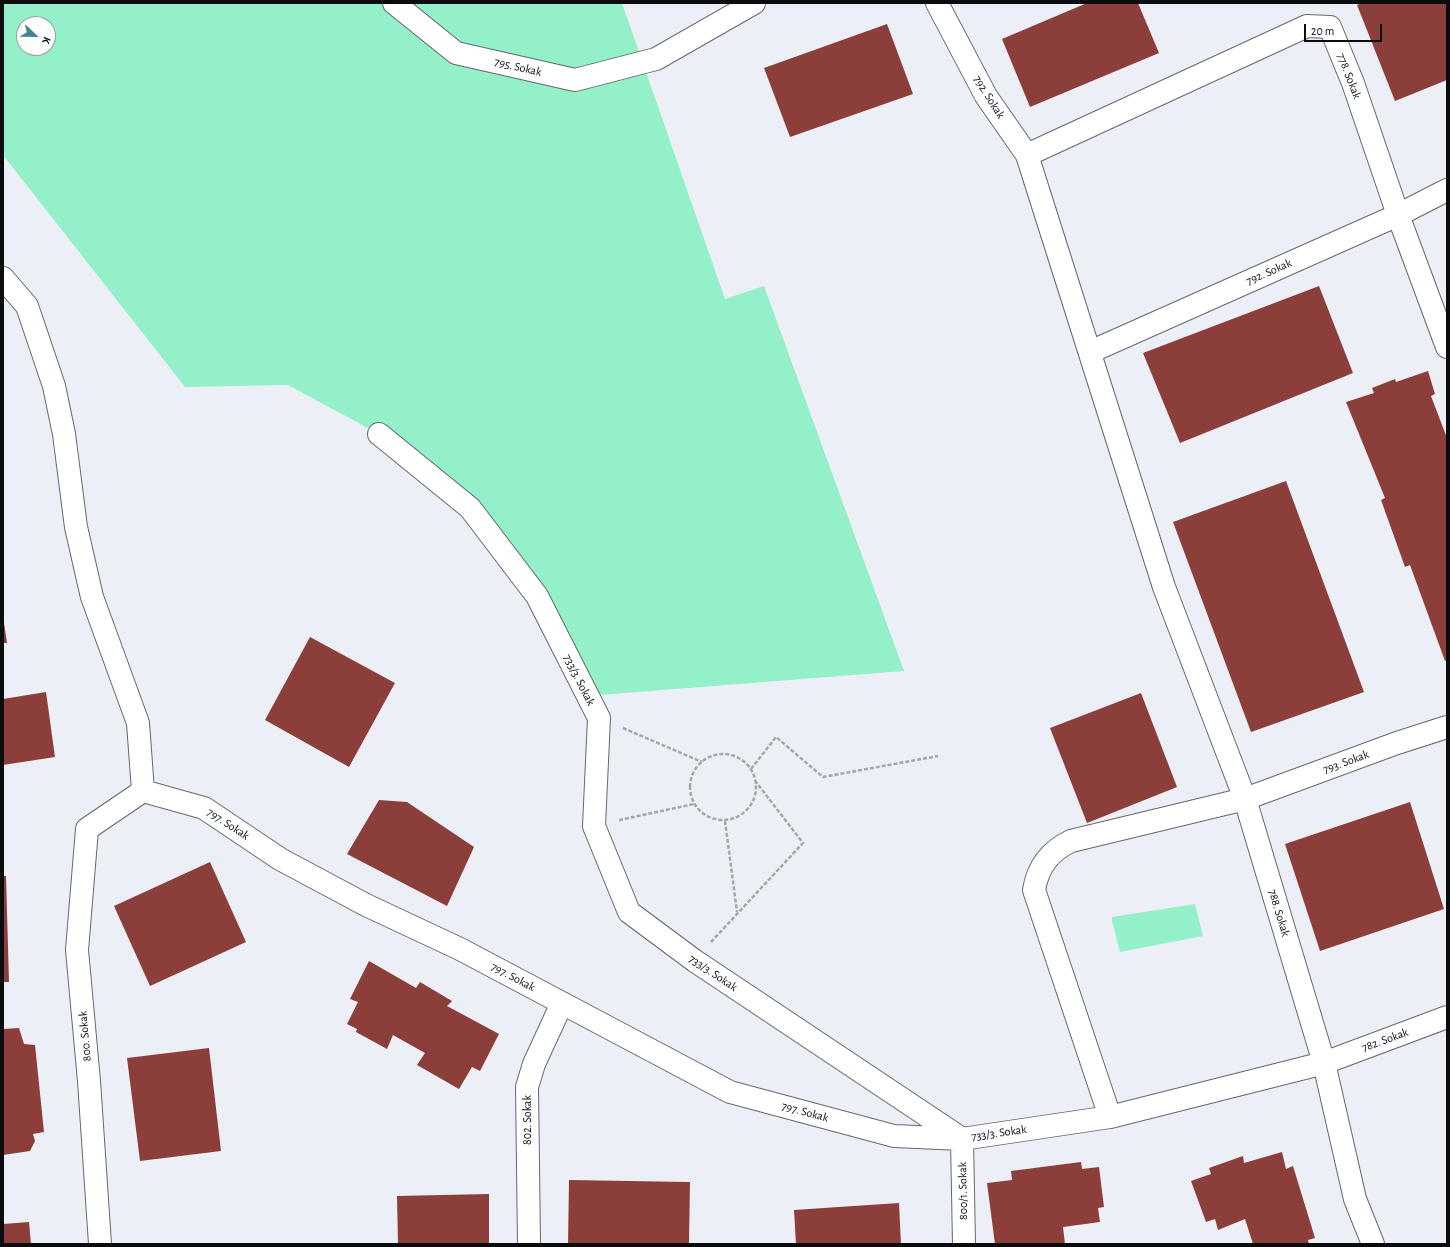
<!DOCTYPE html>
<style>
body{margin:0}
#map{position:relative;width:1450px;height:1247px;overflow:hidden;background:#ecf0f6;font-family:"Alegreya Sans",sans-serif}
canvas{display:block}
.frame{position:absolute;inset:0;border:4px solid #0b0c0e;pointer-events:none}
.north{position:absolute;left:16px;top:16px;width:40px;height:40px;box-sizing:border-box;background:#fcfdfe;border:1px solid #9c9d9e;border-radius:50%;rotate:112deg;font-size:11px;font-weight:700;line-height:16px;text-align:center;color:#0b0c0e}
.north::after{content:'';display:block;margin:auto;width:14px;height:18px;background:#418494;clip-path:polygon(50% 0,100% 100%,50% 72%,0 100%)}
.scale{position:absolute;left:1304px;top:24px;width:78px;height:18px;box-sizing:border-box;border:2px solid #0b0c0e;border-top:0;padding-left:5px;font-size:12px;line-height:14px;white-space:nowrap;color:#0b0c0e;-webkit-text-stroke:3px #fcfdfe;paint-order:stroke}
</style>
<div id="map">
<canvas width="1450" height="1247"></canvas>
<div class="frame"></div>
<div class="north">K</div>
<div class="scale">20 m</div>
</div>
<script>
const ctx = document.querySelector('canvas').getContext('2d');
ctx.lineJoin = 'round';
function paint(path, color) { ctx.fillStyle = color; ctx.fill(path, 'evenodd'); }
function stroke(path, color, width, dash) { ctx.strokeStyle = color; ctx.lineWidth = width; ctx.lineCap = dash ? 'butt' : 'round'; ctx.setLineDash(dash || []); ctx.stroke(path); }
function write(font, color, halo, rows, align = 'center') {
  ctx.font = font + ' "Alegreya Sans",sans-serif'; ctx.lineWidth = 4; ctx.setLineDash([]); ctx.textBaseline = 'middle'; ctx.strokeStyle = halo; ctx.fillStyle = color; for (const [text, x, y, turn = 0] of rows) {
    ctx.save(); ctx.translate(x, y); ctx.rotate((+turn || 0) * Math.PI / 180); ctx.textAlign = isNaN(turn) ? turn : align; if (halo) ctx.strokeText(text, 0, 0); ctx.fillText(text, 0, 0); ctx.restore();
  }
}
paint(new Path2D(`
 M3,3H622L725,299L764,286L904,671L587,696L470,508L379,434L288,385L185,387L3,155ZM24,24H48V48H24Z
 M1195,904L1203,936L1120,952L1112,921V917Z`), '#94f0c8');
paint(new Path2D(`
 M1087,3H1138L1159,53L1030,107L1002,39Z
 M1362,3H1447V80L1395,101L1357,5Z
 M887,24L913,94L790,137L764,68Z
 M1319,286L1353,373L1180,443L1143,353Z
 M1428,371L1435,394L1431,396L1447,438V660L1445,661L1410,565L1405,567L1381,500L1385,498L1346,402L1374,393L1372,388L1395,379L1396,382Z
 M1286,481L1364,692L1251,732L1173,522Z
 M3,616L7,643H3Z
 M310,637L395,683L349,767L265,720Z
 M46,692L55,757L3,765V699Z
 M1141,693L1177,787L1087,823L1050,728Z
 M379,800L407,802L474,847L447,906L347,854Z
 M1410,802L1444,909L1320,951L1285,844Z
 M210,862L246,942L150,986L114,906Z
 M3,876H6L9,982H3Z
 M369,961L416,988L420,982L452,1001L447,1006L499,1034L480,1071L472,1067L459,1089L417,1065L425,1053L393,1035L387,1049L356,1032L357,1029L347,1024L358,1002L350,999Z
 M19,1028L24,1044L35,1045L44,1132L33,1134L35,1141L30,1151L3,1155V1029Z
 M209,1048L221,1151L140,1161L127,1058Z
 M1282,1152L1286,1169L1293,1166L1315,1238L1308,1240L1309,1244H1253L1245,1219L1218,1230L1215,1219L1206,1222L1191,1181L1211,1174L1209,1168L1243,1156L1244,1163Z
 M1081,1162L1082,1169L1099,1167L1104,1207L1098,1208L1100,1222L1063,1227L1065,1244H995L987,1183L1012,1180L1011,1171Z
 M569,1180L690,1182L689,1244H568Z
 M489,1194V1244H398L397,1196Z
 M899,1203L901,1244H796L794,1210Z
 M29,1222L31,1244H3V1224Z`), '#8c3e3b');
const minor = new Path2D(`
 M394,3L456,53L575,80L656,59L754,3
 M937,3L986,96L1027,155L1164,587L1245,799L1324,1063L1355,1199L1373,1244
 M1027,155L1307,26L1330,27L1353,83L1398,215L1447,347
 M3,278L27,306L54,386L64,434L76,527L92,597L138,723L143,791
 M1090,352L1398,215L1447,190
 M379,434L470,508L537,596L599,718L594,826L629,912L695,961L962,1139L1110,1117L1324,1063L1447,1017
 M1110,1117L1034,890C1038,866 1050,851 1071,841L1245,799L1397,743L1447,727
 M100,1244L89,1081L77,950L87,829L143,791L204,808L280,859L366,905L460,949L730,1092L894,1136L962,1139L964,1244
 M529,1244L527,1087L534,1064L562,1003`);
stroke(minor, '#64686c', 24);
stroke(new Path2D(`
 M623,728L702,762
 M690 787a33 33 0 1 1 66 0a33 33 0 1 1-66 0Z
 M751,769L776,737L823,777L938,756
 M619,820L694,804
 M725,821L737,912
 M711,942L803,843L756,782`), '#a4a7ac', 2.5, [4, 2]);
stroke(minor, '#fff', 22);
write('12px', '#0b0c0e', '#fcfdfe', [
 ["795. Sokak",518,67,13],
 ["778. Sokak",1349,76,69],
 ["792. Sokak",989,97,58],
 ["792. Sokak",1269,272,-24],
 ["733/3. Sokak",579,680,63],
 ["793. Sokak",1346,762,-20],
 ["797. Sokak",228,824,33],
 ["788. Sokak",1279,913,73],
 ["733/3. Sokak",713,973,34],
 ["797. Sokak",513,977,28],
 ["800. Sokak",85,1036,-95],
 ["782. Sokak",1385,1040,-20],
 ["797. Sokak",805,1112,15],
 ["802. Sokak",527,1120,-90],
 ["733/3. Sokak",999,1133,-8],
 ["800/1. Sokak",963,1191,-91]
]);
</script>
